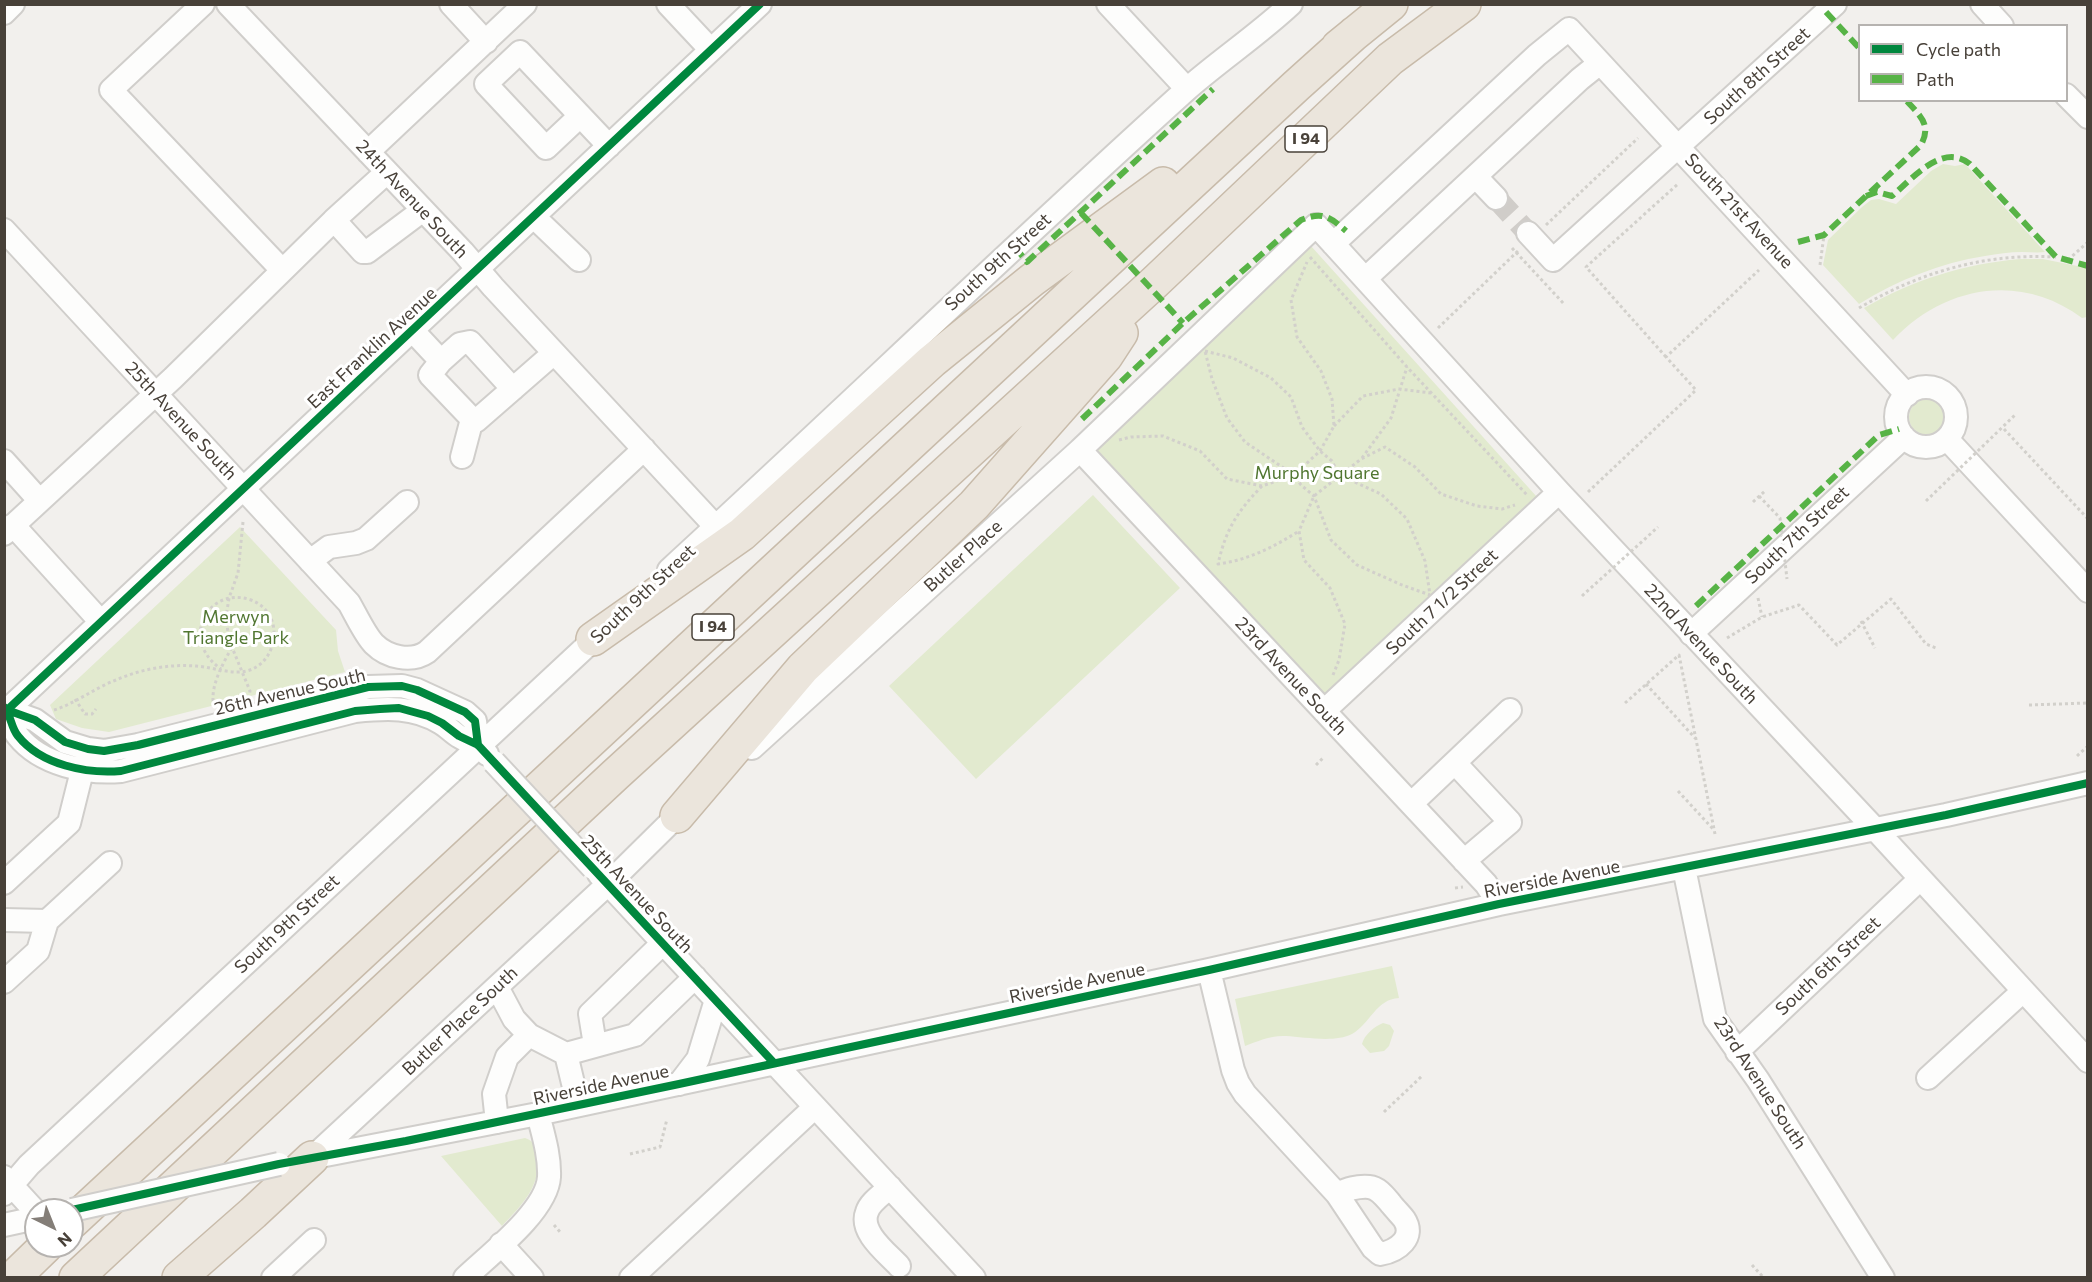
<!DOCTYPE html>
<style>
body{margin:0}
#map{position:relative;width:2092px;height:1282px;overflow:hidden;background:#f2f0ed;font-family:Commissioner,sans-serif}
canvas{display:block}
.frame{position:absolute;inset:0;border:6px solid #484139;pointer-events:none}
.legend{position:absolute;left:1858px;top:24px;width:210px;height:78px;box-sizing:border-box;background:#fff;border:2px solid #b6b3b0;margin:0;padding:8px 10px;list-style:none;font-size:18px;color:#484139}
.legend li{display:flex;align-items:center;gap:12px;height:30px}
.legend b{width:30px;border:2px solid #b6b3b0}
.north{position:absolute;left:24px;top:1198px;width:60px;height:60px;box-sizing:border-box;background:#fff;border:2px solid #b6b3b0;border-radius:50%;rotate:137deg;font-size:16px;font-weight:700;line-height:24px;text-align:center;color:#484139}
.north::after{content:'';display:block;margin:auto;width:21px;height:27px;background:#847e78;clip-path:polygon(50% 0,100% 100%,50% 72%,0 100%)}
</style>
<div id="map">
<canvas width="2092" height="1282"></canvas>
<div class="frame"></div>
<ul class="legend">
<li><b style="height:8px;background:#00873e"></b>Cycle path</li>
<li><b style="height:8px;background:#57b346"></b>Path</li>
</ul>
<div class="north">N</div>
</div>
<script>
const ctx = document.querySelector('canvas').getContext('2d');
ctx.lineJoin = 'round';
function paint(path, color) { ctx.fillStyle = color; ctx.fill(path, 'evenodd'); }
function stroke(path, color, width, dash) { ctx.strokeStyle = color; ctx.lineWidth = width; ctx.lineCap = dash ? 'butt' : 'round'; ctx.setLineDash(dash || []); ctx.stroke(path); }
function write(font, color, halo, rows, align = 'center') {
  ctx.font = font + ' Commissioner,sans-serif'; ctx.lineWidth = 6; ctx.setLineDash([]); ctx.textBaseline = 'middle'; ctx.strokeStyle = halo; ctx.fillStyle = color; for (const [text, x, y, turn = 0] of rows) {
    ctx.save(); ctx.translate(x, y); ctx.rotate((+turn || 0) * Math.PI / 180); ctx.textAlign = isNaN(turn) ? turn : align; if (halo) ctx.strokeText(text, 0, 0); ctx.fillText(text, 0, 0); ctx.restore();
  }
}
paint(new Path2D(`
 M1943,164L1955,166L1965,164L2045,252C2038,253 2030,252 2022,252C2010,252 1997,254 1985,256C1940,263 1898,280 1859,304L1823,265L1828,240L1862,207L1871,200L1879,199L1896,204L1931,171Z
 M1311,246L1537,497L1323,697L1094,448Z
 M2020,259H2043L2087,268V317L2082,318C2020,272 1944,286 1893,340L1864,308C1913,280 1963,264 2020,259Z
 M1909 417a18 18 0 1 1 36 0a18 18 0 1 1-36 0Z
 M1093,495L1180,588L976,779L889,686Z
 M240,527L336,630L338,651L345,672L109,732L82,728L56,719L50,705Z
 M1392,966L1399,998C1376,999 1370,1024 1352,1034C1335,1043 1304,1037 1286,1036C1271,1035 1258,1041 1245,1046L1235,999Z
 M1383,1023L1390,1025L1394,1031L1389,1046L1384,1051L1370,1053L1362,1044C1364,1035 1375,1026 1383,1023Z
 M525,1138C534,1141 537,1146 538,1156C541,1186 522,1205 502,1226L441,1156Z`), '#e2eacf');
stroke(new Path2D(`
 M1496,198L1528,233`), '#d0cdc9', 22, [22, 11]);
const minor = new Path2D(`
 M203,4L111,90L282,270
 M228,4L463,252L493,287L716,527
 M451,4L486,42
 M668,4L711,50
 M1108,4L1187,89
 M1982,4L2002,26
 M4,13L13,4
 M2066,95L2088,117
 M580,116L546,148L486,84L520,52L609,146
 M368,152L525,4
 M1476,177L1496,198
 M534,217L579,260
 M334,220L363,252H367L423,210
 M4,230L349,603C356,615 365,635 374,644C387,657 411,663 427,652L644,449
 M1528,233L1553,260L1835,4
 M1333,244L1537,55L1569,29L1907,395
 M1365,279L1580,79L1600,63
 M412,330L441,361L430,375L472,419L476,421L554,353
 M441,361L460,344L470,342L513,389
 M1896 417a30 30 0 1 1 60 0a30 30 0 1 1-60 0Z
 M1947,439L2088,591
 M1080,450L1486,884L1499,904
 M462,457L472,419
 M4,461L39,500
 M13,525L101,622
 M4,534L173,378L334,220L387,172
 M310,561L329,547L356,543L366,539L407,502
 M669,570C842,411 1011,248 1186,90C1220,60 1258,35 1291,4
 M1691,634L1904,437
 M4,707C11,715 11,728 18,736C41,765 87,774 121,771L355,711C386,708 414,706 441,723C448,727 453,733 460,737C470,743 478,745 487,754
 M7,710L35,720L65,742L88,749L104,751L138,745L368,687L402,686L417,690L465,712L475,721L478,745
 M1324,711L1559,492
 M4,713L760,4
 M752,748L1080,450L1316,225L1559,492L1875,829L2088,1061
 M1455,763L1510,822L1464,861
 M1411,804L1510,710
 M1684,868L1715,1019L1758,1080L1883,1278
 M599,874L974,1278
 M4,883L69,823L82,771
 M4,920L47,921
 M1209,970L1233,1070L1238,1083L1245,1094L1337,1194L1373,1248L1380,1254C1398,1251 1416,1237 1404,1219C1400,1214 1395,1209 1391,1204C1385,1197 1379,1188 1369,1187C1357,1186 1348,1189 1337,1194
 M4,982L38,951L47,921L110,863
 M497,987L514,1019L529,1035L566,1054
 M595,1045L590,1014L663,943
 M1737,1052L1920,879
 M1928,1078L2023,991
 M679,1084L698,1059L716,1000
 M578,1104L566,1054L635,1035L695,977
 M497,1122L494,1094L507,1057L529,1035
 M310,1158L538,1114L1209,970L1499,904L1946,815L2088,783
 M312,1158L608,884L687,806
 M4,1177L36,1212
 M890,1187C883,1194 870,1202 867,1212C859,1232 887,1253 899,1266
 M4,1194L29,1165L605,629
 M4,1225L36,1218
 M501,1244L532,1278
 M273,1278L314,1240
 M465,1278C489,1255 547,1211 549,1177C550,1156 543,1134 538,1114
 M631,1278L815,1107`);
const highway = new Path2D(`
 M1338,47L1391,4
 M593,639L742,534L932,361L1032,280L1163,184
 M677,816L803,668L974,505L1106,356L1121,333
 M72,1222L1296,86L1355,33
 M13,1278L46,1246
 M76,1278L615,775L1155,282L1390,59L1464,4
 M179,1278L253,1213L312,1158`);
stroke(minor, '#d0cecb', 26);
stroke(highway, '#c8bbaa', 36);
stroke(new Path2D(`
 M1546,225L1638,138
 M1310,257L1407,367L1528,496
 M2068,260L2088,242
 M1820,265L1824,235
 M1859,308C1920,272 1985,253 2056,257
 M1438,328L1519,250
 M1205,351L1233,358L1271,378L1291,397L1302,427L1320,451L1332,461L1339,475L1381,494L1407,519L1425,561L1430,595L1402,585L1357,565L1331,540L1314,496L1301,485L1294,475L1245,442L1227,418L1212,379Z
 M1666,357L1586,267L1679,183
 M2086,372H2088
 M1334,426L1363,396L1399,389L1431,393
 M2004,429L2088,519
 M1119,440L1131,437L1163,436L1200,451L1227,479L1262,486L1294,475L1320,451L1334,426L1332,399L1321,371L1297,337L1291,300L1307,262
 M1362,458L1391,418L1407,367
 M1262,486C1237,512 1226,529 1218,564C1248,560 1274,547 1299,531
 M1588,492L1696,390L1666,357L1759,270
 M1753,502L1765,491
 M243,522L238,573L229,598L226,617L229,640L250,691L249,697
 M1758,598L1762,617
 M1727,638L1762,617L1799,605L1837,645L1891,599L1926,644L1936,648
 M1333,675L1339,660L1345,624L1330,588L1304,560L1299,531L1314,496L1361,459L1385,447L1415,467L1441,494L1477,506L1502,509L1515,505
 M1646,684L1695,738
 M75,699L85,714H92L96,709
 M1625,703L1679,655L1715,834
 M2029,705L2088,703
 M214,707C209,687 223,664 232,647
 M54,710C74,704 95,688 116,680C141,669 169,664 196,666C210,667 224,672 237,672C277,673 289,614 251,600C209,585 178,639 221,669
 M2077,756L2088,746
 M1316,765L1323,758
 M1678,791L1713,829
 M1455,888L1463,887
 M1384,1112L1422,1076
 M630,1154L660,1147L667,1119
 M554,1225L560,1232
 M1752,1265L1764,1278`), '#d2d0cb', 3, [3, 3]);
stroke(minor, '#fdfdfc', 22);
stroke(highway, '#ebe5dc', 33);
const minorBridge = new Path2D(`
 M494,762L593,868
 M72,1210L279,1164`);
stroke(minorBridge, '#d0cecb', 26, []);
stroke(new Path2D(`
 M1512,248L1565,305
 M1759,496L1780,518L1787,579
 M1926,501L2015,415
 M1582,596L1658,527
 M1861,621L1875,648`), '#d2d0cb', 3, [3, 3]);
stroke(minorBridge, '#fdfdfc', 22);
stroke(new Path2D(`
 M1826,12L1860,49
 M1866,196L1877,192L1892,196C1913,178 1943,142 1970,164L2056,257L2088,266
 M1081,213L1183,323
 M1798,242L1824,235L1921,145C1932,124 1920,116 1906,100
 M1015,247L1027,262L1213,89
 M1082,419L1183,323L1301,220C1323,211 1330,217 1346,231
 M1696,606L1879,435L1899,429`), '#57b346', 6, [12, 6]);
stroke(new Path2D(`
 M4,707C11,715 11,728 18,736C41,765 87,774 121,771L355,711L380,709L399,708L428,716L442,723L459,736L478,745L774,1063
 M7,710L35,720L65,742L88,749L104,751L138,745L368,687L402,686L417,690L465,712L475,721L478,745
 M4,713L760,4
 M72,1210L279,1164L406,1141L679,1084L1209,970L1499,904L1946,815L2088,783`), '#00873e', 8);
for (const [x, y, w] of [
 [1306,139,42],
 [713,627,42]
]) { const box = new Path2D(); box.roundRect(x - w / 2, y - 13, w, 26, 4.5); ctx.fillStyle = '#fff'; ctx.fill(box); stroke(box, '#484139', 1.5); }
write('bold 16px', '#484139', null, [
 ["I 94",1306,139],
 ["I 94",713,627]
]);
write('18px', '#484139', '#fff', [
 ["South 8th Street",1757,76,-42],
 ["24th Avenue South",412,199,47],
 ["South 21st Avenue",1739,211,47],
 ["South 9th Street",998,262,-42],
 ["East Franklin Avenue",372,348,-43],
 ["25th Avenue South",181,421,47],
 ["South 7th Street",1797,535,-43],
 ["Butler Place",963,556,-42],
 ["South 9th Street",643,594,-43],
 ["South 7 1/2 Street",1442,602,-43],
 ["22nd Avenue South",1701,644,47],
 ["23rd Avenue South",1291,676,47],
 ["26th Avenue South",290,692,-13],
 ["Riverside Avenue",1552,879,-11],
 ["25th Avenue South",637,894,47],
 ["South 9th Street",287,924,-43],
 ["South 6th Street",1828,966,-43],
 ["Riverside Avenue",1077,983,-12],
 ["Butler Place South",460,1021,-43],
 ["23rd Avenue South",1760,1083,57],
 ["Riverside Avenue",601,1085,-12]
]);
write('18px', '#507630', '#fff', [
 ["Murphy Square",1317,473],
 ["Merwyn",236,617],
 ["Triangle Park",236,638]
]);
</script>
